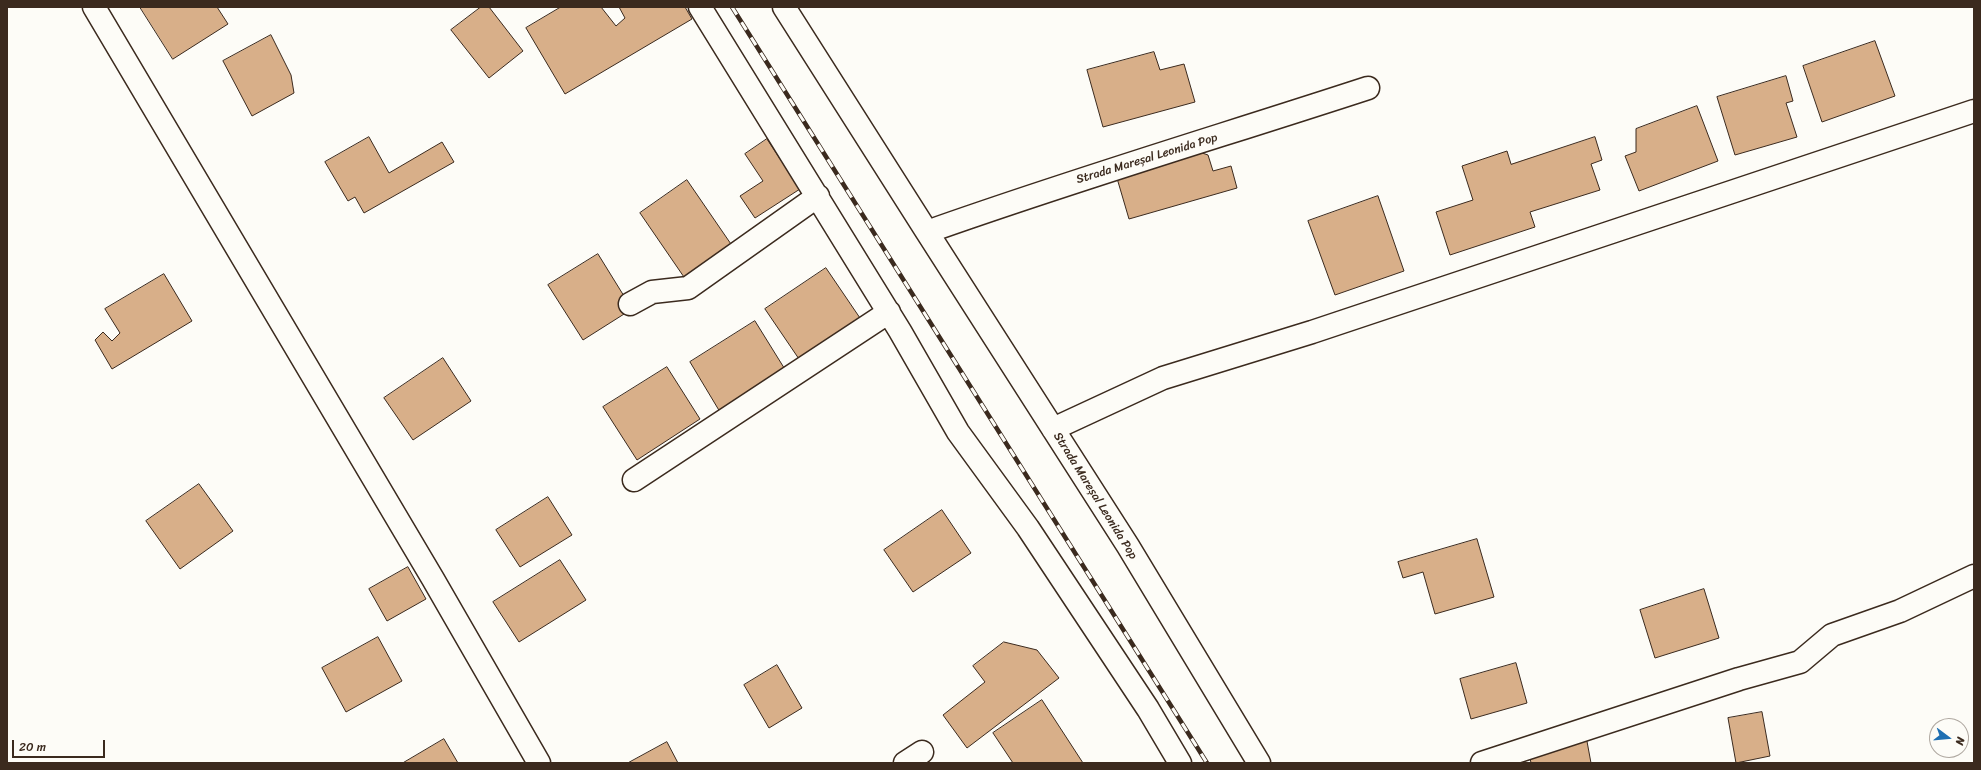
<!DOCTYPE html>
<meta charset="utf-8">
<style>
body{margin:0}
#map{position:relative;width:1981px;height:770px;overflow:hidden;background:#fdfcf7;font-family:Sriracha,sans-serif}
canvas{display:block}
.frame{position:absolute;inset:0;border:8px solid #3b2a1e;pointer-events:none}
.north{position:absolute;left:1929px;top:718px;width:40px;height:40px;box-sizing:border-box;background:#fdfcf7;border:1px solid #afa8a0;border-radius:50%;rotate:106deg;font-size:11px;font-weight:700;line-height:16px;text-align:center;color:#3b2a1e}
.north::after{content:'';display:block;margin:auto;width:14px;height:18px;background:#1f6fb2;clip-path:polygon(50% 0,100% 100%,50% 72%,0 100%)}
.scale{position:absolute;left:12px;top:740px;width:93px;height:18px;box-sizing:border-box;border:2px solid #3b2a1e;border-top:0;padding-left:5px;font-size:12px;line-height:14px;white-space:nowrap;color:#3b2a1e;-webkit-text-stroke:3px #fdfcf7;paint-order:stroke}
</style>
<div id="map">
<canvas width="1981" height="770"></canvas>
<div class="frame"></div>
<div class="north">N</div>
<div class="scale">20 m</div>
</div>
<script>
const ctx = document.querySelector('canvas').getContext('2d');
ctx.lineJoin = 'round';
function paint(path, color) { ctx.fillStyle = color; ctx.fill(path, 'evenodd'); }
function stroke(path, color, width, dash) { ctx.strokeStyle = color; ctx.lineWidth = width; ctx.lineCap = dash ? 'butt' : 'round'; ctx.setLineDash(dash || []); ctx.stroke(path); }
function write(font, color, halo, rows, align = 'center') {
  ctx.font = font + ' Sriracha,sans-serif'; ctx.lineWidth = 3.5; ctx.setLineDash([]); ctx.textBaseline = 'middle'; ctx.strokeStyle = halo; ctx.fillStyle = color; for (const [text, x, y, turn = 0] of rows) {
    ctx.save(); ctx.translate(x, y); ctx.rotate((+turn || 0) * Math.PI / 180); ctx.textAlign = isNaN(turn) ? turn : align; if (halo) ctx.strokeText(text, 0, 0); ctx.fillText(text, 0, 0); ctx.restore();
  }
}
const building = new Path2D(`
 M140,7H217L228,24L173,59Z
 M481,7H489L523,51L489,78L451,30Z
 M561,7H601L616,26L625,18L619,7H685L692,19L565,94L526,28Z
 M271,35L291,75L294,93L252,116L223,61Z
 M1875,41L1895,96L1822,122L1803,66Z
 M1154,52L1160,70L1184,64L1195,102L1103,127L1087,70Z
 M1786,76L1793,101L1786,103L1797,137L1735,155L1717,97Z
 M1697,106L1718,161L1639,191L1625,156L1636,152V129Z
 M369,137L389,173L442,142L454,162L364,213L355,197L348,201L325,162Z
 M1595,137L1602,160L1591,164L1600,190L1530,212L1535,227L1450,255L1436,212L1473,200L1462,166L1507,151L1511,164Z
 M767,139L800,189L755,218L740,196L763,181L745,154Z
 M1185,147L1208,155L1213,171L1231,166L1237,188L1129,219L1114,168Z
 M687,180L733,247L686,280L640,213Z
 M1378,196L1404,271L1335,295L1308,221Z
 M598,254L632,309L583,340L548,285Z
 M826,268L860,318L799,359L765,309Z
 M164,274L192,321L112,369L95,340L103,332L112,341L120,333L105,309Z
 M755,321L786,371L720,412L690,362Z
 M443,358L471,401L413,440L384,398Z
 M667,367L700,419L637,460L603,407Z
 M199,484L233,531L180,569L146,521Z
 M548,497L572,535L520,567L496,530Z
 M942,510L971,553L913,592L884,550Z
 M1477,539L1494,597L1435,614L1423,572L1403,578L1398,562Z
 M560,560L586,600L519,642L493,602Z
 M408,567L426,599L387,621L369,589Z
 M1704,589L1719,638L1655,658L1640,610Z
 M378,637L402,681L346,712L322,668Z
 M1004,642L1037,650L1059,678L967,748L943,715L985,682L973,666Z
 M1516,663L1527,703L1471,719L1460,679Z
 M777,665L802,708L769,728L744,685Z
 M1042,700L1083,763H1013L993,733Z
 M1762,712L1770,756L1736,763L1728,718Z
 M1586,736L1591,763H1531L1528,748Z
 M444,739L458,763H403Z
 M667,742L678,763H628Z`);
paint(building, '#d8af89');
stroke(building, '#3b2a1e', 1);
const minor = new Path2D(`
 M94,7L433,579L539,763
 M700,7L900,331L958,432L1028,528L1148,709L1180,763
 M784,7L927,232
 M630,304L652,292L688,288L818,196
 M1053,429L1163,378L1312,332L1974,111
 M634,480L889,312
 M905,763L922,752
 M1259,763L1128,546L927,232C1073,180 1221,136 1368,88
 M1482,763L1739,679L1800,662L1832,635L1900,611L1974,576`);
stroke(minor, '#3b2a1e', 25);
stroke(minor, '#fdfcf7', 22);
const rail = new Path2D(`
 M732,7L1207,763`);
stroke(rail, '#3b2a1e', 4.5);
stroke(rail, '#fdfcf7', 3, [9]);
write('12px', '#3b2a1e', '#fdfcf7', [
 ["Strada Mareșal Leonida Pop",1147,159,-17],
 ["Strada Mareșal Leonida Pop",1095,496,58]
]);
</script>
